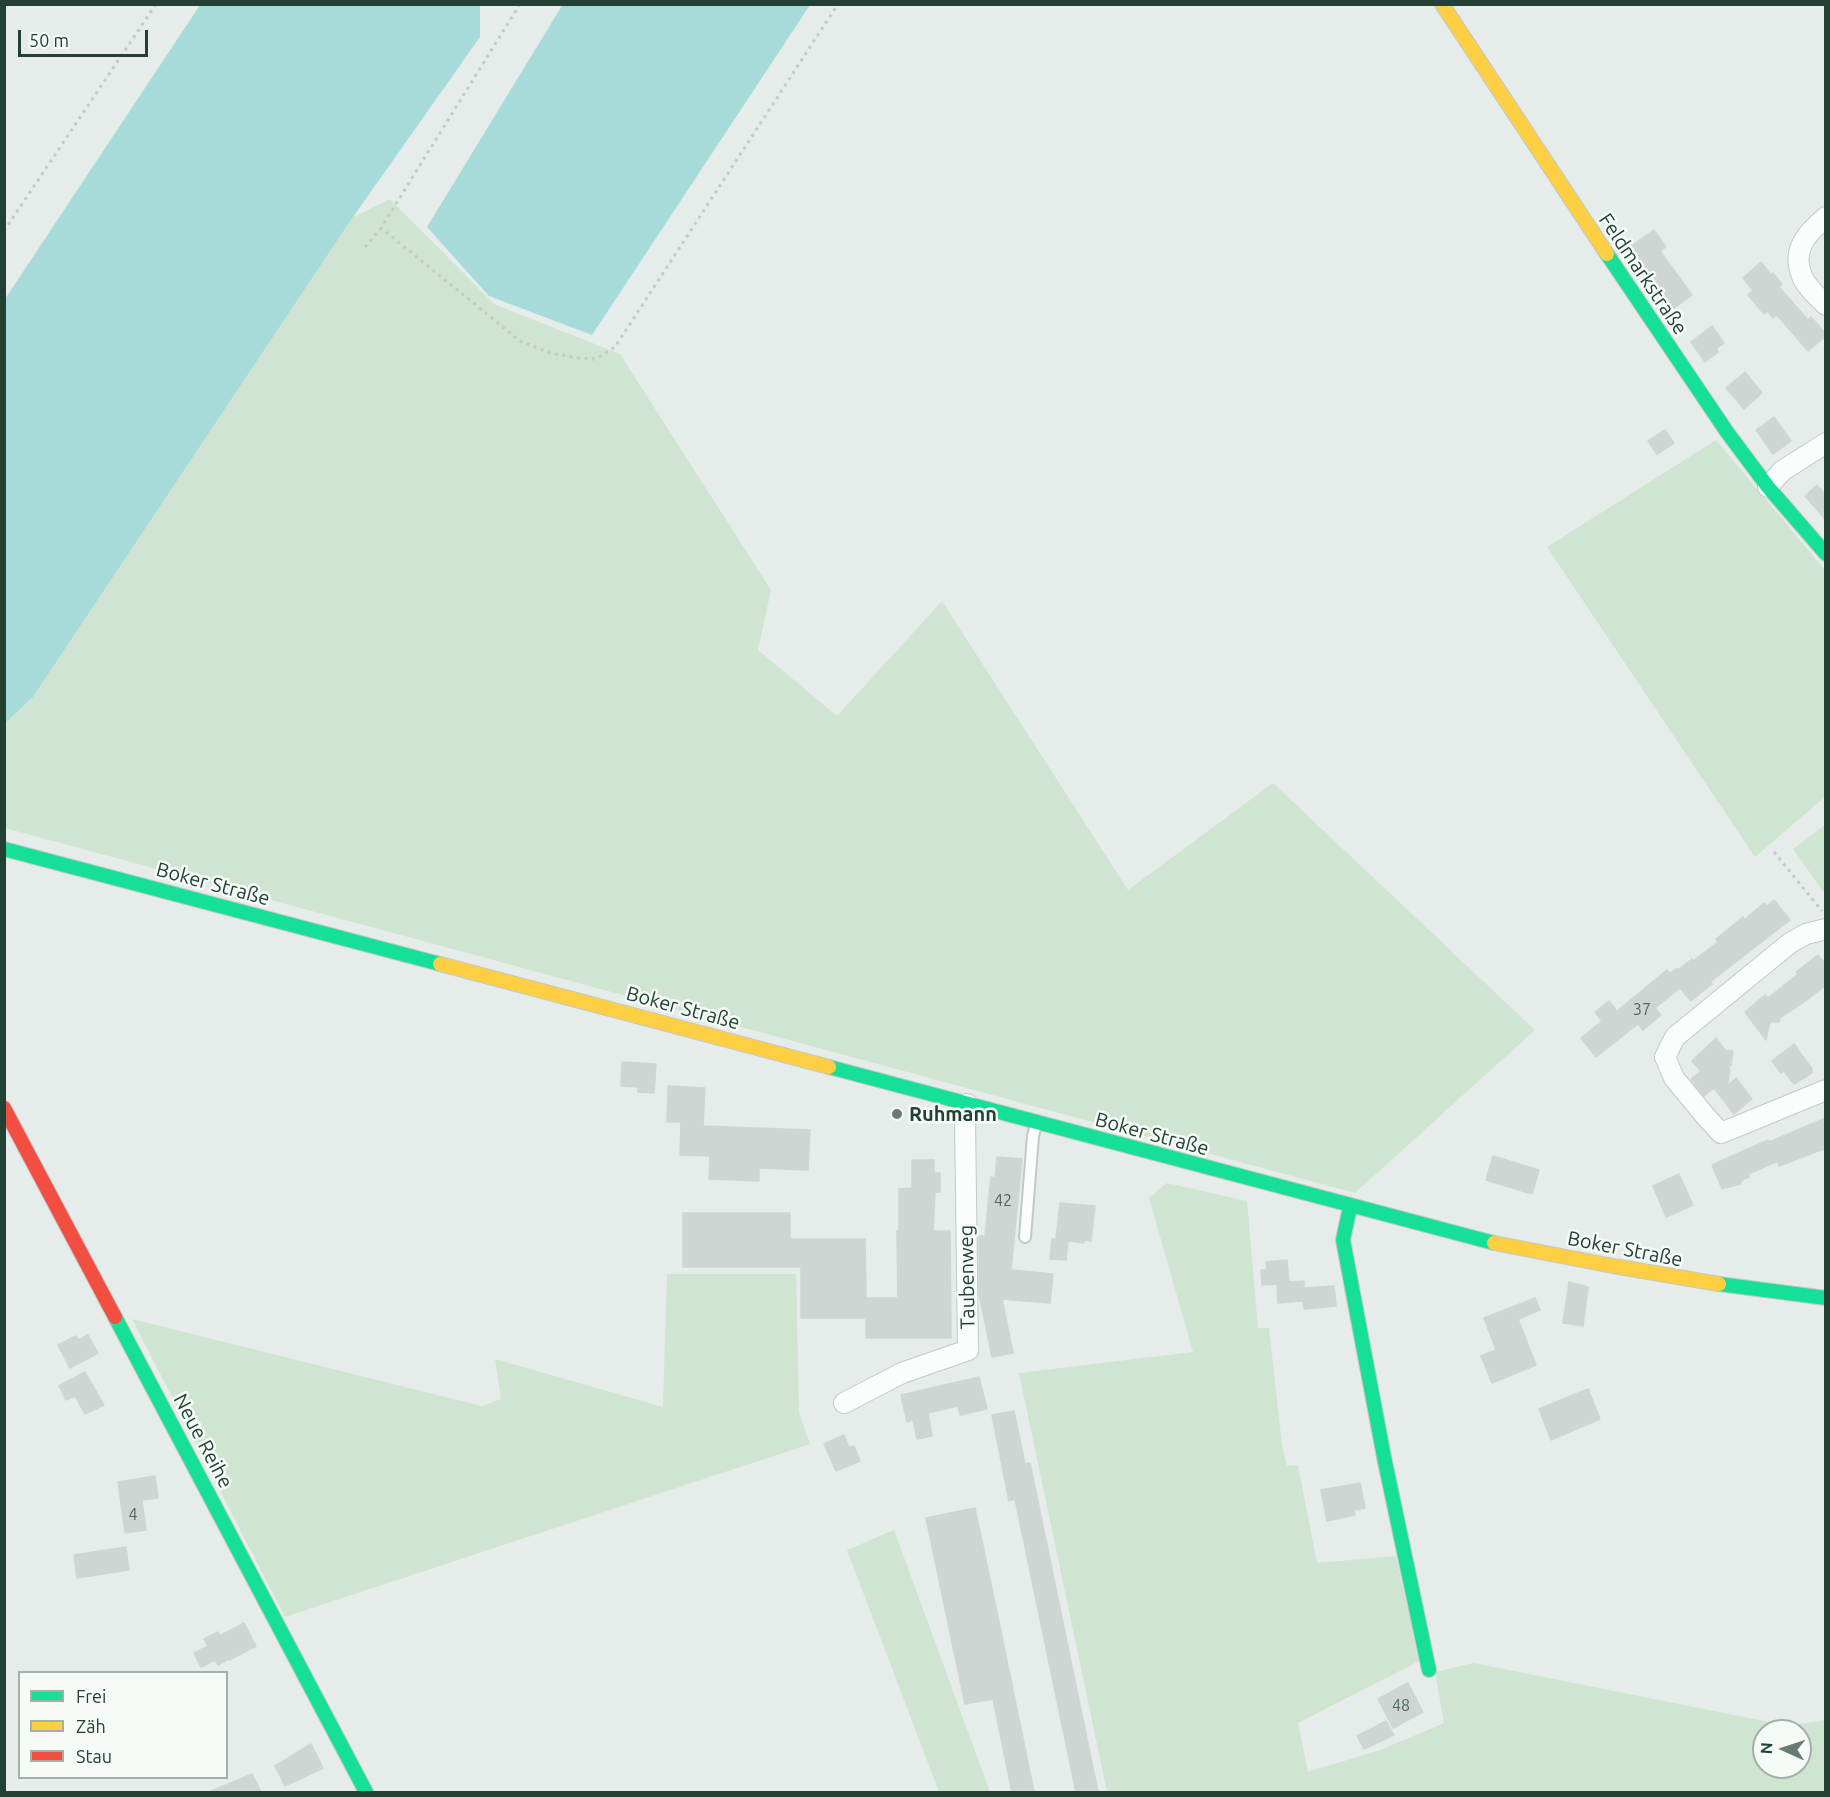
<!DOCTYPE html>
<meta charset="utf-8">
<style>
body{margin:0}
#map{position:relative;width:1830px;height:1797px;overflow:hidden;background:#e6ece9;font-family:Ubuntu,sans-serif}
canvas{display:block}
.frame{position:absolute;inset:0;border:6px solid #224034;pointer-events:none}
.legend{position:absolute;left:18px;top:1671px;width:210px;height:108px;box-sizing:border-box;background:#f5faf7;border:2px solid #a1b0a9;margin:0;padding:8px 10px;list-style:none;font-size:18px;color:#224034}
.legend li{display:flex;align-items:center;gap:12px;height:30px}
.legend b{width:30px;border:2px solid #a1b0a9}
.north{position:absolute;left:1752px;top:1719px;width:60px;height:60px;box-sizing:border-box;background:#f5faf7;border:2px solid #a1b0a9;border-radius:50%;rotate:273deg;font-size:16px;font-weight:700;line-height:24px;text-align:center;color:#224034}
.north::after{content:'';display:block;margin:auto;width:21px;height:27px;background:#677c73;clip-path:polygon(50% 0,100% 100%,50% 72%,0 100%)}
.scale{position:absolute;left:18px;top:30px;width:130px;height:27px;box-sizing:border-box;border:3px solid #224034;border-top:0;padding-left:8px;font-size:18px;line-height:21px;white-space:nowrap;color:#224034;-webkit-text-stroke:4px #f5faf7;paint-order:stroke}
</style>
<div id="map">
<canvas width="1830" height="1797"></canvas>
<div class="frame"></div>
<ul class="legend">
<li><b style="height:8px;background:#16e098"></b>Frei</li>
<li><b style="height:8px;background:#ffcf43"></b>Zäh</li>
<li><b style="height:8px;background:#f24e42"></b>Stau</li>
</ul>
<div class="north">N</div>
<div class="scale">50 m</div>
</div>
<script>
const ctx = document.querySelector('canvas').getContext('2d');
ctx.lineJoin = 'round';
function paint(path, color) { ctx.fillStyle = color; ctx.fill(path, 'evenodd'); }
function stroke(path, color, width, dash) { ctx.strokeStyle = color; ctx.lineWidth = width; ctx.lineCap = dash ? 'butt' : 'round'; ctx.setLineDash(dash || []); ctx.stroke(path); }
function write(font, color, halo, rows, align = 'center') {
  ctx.font = font + ' Ubuntu,sans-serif'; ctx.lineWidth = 5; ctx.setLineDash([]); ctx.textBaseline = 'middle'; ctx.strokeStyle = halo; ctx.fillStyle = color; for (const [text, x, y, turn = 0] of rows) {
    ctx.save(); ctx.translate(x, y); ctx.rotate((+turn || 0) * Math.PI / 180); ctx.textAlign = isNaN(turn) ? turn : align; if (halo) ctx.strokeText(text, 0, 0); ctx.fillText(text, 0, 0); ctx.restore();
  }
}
paint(new Path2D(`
 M390,199L494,304L620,354L771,590L758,650L837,716L942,601L1128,890L1273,783L1535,1030L1355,1193L5,828V723L33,697L353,217Z
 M1716,440L1825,570V797L1755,857L1547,547Z
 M1825,825V894L1793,849Z
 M1167,1183L1247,1201L1258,1328H1269L1282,1445L1287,1466L1298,1465L1317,1563L1396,1556L1419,1661L1298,1723L1308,1772L1380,1750L1444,1723L1435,1672L1474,1663L1789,1726L1825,1720V1792H1107L1019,1373L1193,1352L1149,1198ZM1764,1731H1800V1767H1764Z
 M667,1274H796L799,1412L810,1444L285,1617L132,1319L482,1406L501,1399L495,1359L663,1407Z
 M894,1530L990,1792H939L847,1550Z`), '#cfe5d2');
paint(new Path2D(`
 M563,4L810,5L592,335L489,296L427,227Z
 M200,5H480V37L353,217L33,697L5,723V299Z`), '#a6dbda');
const building = new Path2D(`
 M1654,230L1666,247L1660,251L1692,295L1673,309L1627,249Z
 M1761,262L1771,275L1773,273L1782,284L1779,287L1808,320L1811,317L1826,334V336L1808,351L1777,315L1773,318L1767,311L1764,314L1748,295L1753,290L1743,278Z
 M1712,326L1724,343L1716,348L1718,352L1705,362L1691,342Z
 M1745,372L1762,393L1744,409L1726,388Z
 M1774,417L1791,441L1773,454L1756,430Z
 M1665,430L1674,443L1657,454L1648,441Z
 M1817,485L1826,496V520L1805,496Z
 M1774,900L1790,920L1710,982L1712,984L1691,1001L1680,988L1655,1008L1661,1015L1643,1030L1638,1024L1596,1057L1581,1038L1602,1021L1595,1012L1609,1001L1617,1011L1667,970L1670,973L1676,969H1679L1692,959L1693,961L1718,942L1716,939L1743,917L1744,920L1764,903L1767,906Z
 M1818,955L1826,965V985L1804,1002L1780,1018L1779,1022H1770L1766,1040L1745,1012L1765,995L1768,998L1798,974L1796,972Z
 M1716,1038L1725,1050L1733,1051L1731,1065L1728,1067L1730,1070L1727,1086L1736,1078L1752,1099L1734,1114L1714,1088L1704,1096L1691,1079L1701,1071L1692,1061Z
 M1794,1044L1812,1069V1073L1794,1084L1784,1071L1781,1073L1772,1061Z
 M622,1062L656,1064L654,1093L638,1092V1087L621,1086Z
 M668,1086L705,1088L703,1126L810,1130L808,1170L759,1168V1181L709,1179L710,1156L680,1155L681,1122H667Z
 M1826,1118V1148L1779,1166L1778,1161L1748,1174L1749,1177L1742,1180L1740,1184L1722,1189L1712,1165L1768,1140L1769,1142Z
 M1493,1156L1539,1170L1532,1194L1486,1180Z
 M997,1157L1022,1159L1011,1270L1053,1274L1050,1303L1002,1299L1013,1353L992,1357L979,1293V1236H985L991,1177L995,1178Z
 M912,1160H934V1173H940V1192H935L933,1231H950L951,1338H866V1318H801V1267H683V1213H790V1239H865L866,1298H898L897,1231H899V1189L912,1188Z
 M1679,1174L1693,1205L1666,1217L1653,1186Z
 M1060,1203L1095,1206L1091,1241L1084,1240V1243L1068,1241L1066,1260L1050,1259L1052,1239H1056Z
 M1287,1260L1289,1282L1304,1281V1288L1334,1286L1336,1306L1304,1309L1303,1301L1278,1303L1277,1284L1262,1285L1261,1270H1267L1266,1262Z
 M1569,1282L1588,1287L1583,1326L1563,1323Z
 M1535,1298L1540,1310L1518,1319L1536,1365L1492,1383L1481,1356L1496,1350L1484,1318Z
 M88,1335L98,1353L70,1368L58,1345L76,1336L78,1340Z
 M85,1372L104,1405L85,1414L75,1396L66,1400L59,1386Z
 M979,1377L987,1409L960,1415L958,1406L928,1413L932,1436L917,1439L913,1420L907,1422L901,1395Z
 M1588,1389L1600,1419L1551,1440L1539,1409Z
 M1014,1411L1025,1464L1030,1463L1098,1792H1076L1015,1499L1009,1501L992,1415Z
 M844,1435L849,1448L854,1446L860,1461L836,1471L824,1444Z
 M155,1476L158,1498L142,1500L146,1530L125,1533L118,1482Z
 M1360,1483L1365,1508L1354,1510L1355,1515L1327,1521L1321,1490Z
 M975,1508L999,1622L1034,1792H1012L993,1699L965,1704L926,1518Z
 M126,1547L129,1570L77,1578L74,1555Z
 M244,1623L256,1646L229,1660L228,1659L218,1665L215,1660L201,1667L194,1653L208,1646L204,1639L218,1632L220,1636Z
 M1408,1683L1423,1712L1393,1728L1378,1699Z
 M1386,1721L1394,1735L1364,1749L1357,1736Z
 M311,1744L323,1768L285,1786L275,1766Z
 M252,1774L261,1792H209Z`);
paint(building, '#ced5d2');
stroke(building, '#cfd5d2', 1.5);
const lane = new Path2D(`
 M1025,1237L1033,1136L1036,1124`);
const street = new Path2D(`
 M1826,217C1807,233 1791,250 1802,276C1806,287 1818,297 1826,305
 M1768,487L1782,471L1826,443
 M1826,929L1806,934L1790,943L1675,1037L1665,1057L1674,1078L1707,1118L1721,1133L1826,1090
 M844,1403L902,1373L968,1350L965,1118L967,1104`);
const fast = new Path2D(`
 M1607,254L1727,432L1768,487L1826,554
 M4,849L440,964
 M829,1067L1494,1243
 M1350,1207L1343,1240L1384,1457L1429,1670
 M1719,1284L1826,1298
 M115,1317L366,1792`);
const slow = new Path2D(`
 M1442,4L1607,254
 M440,964L829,1067
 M1494,1243L1613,1266L1719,1284`);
const jam = new Path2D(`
 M4,1108L115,1317`);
stroke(lane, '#c3c9c6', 14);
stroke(street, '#c3c9c6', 22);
stroke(fast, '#c2c9c6', 16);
stroke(slow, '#c2c9c6', 16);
stroke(jam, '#c2c9c6', 16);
stroke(new Path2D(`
 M520,4L381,228L520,341L550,353L578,358L596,359L615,347L838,4
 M4,231L156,4
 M365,247L381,228
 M1774,852L1822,911`), '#c2cbc6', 3, [3, 4.5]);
stroke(lane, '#fbfcfc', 10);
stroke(street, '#fbfcfc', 20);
stroke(fast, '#16e098', 14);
stroke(slow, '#ffcf43', 14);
stroke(jam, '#f24e42', 14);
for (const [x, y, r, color] of [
 [897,1114,6,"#677c73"]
]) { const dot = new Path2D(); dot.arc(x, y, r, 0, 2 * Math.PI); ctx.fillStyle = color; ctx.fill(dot); stroke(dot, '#f5faf7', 2); }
write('16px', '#4e665c', null, [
 ["37",1642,1010],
 ["42",1003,1201],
 ["4",133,1515],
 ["48",1401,1706]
]);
write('20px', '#224034', '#f5faf7', [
 ["Feldmarkstraße",1643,274,56],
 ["Boker Straße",213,884,15],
 ["Boker Straße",683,1008,15],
 ["Boker Straße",1152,1134,15],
 ["Boker Straße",1625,1249,11],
 ["Taubenweg",967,1277,-91],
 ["Neue Reihe",203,1441,62]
]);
write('bold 20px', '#224034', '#f5faf7', [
 ["Ruhmann",909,1114]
], 'left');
</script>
